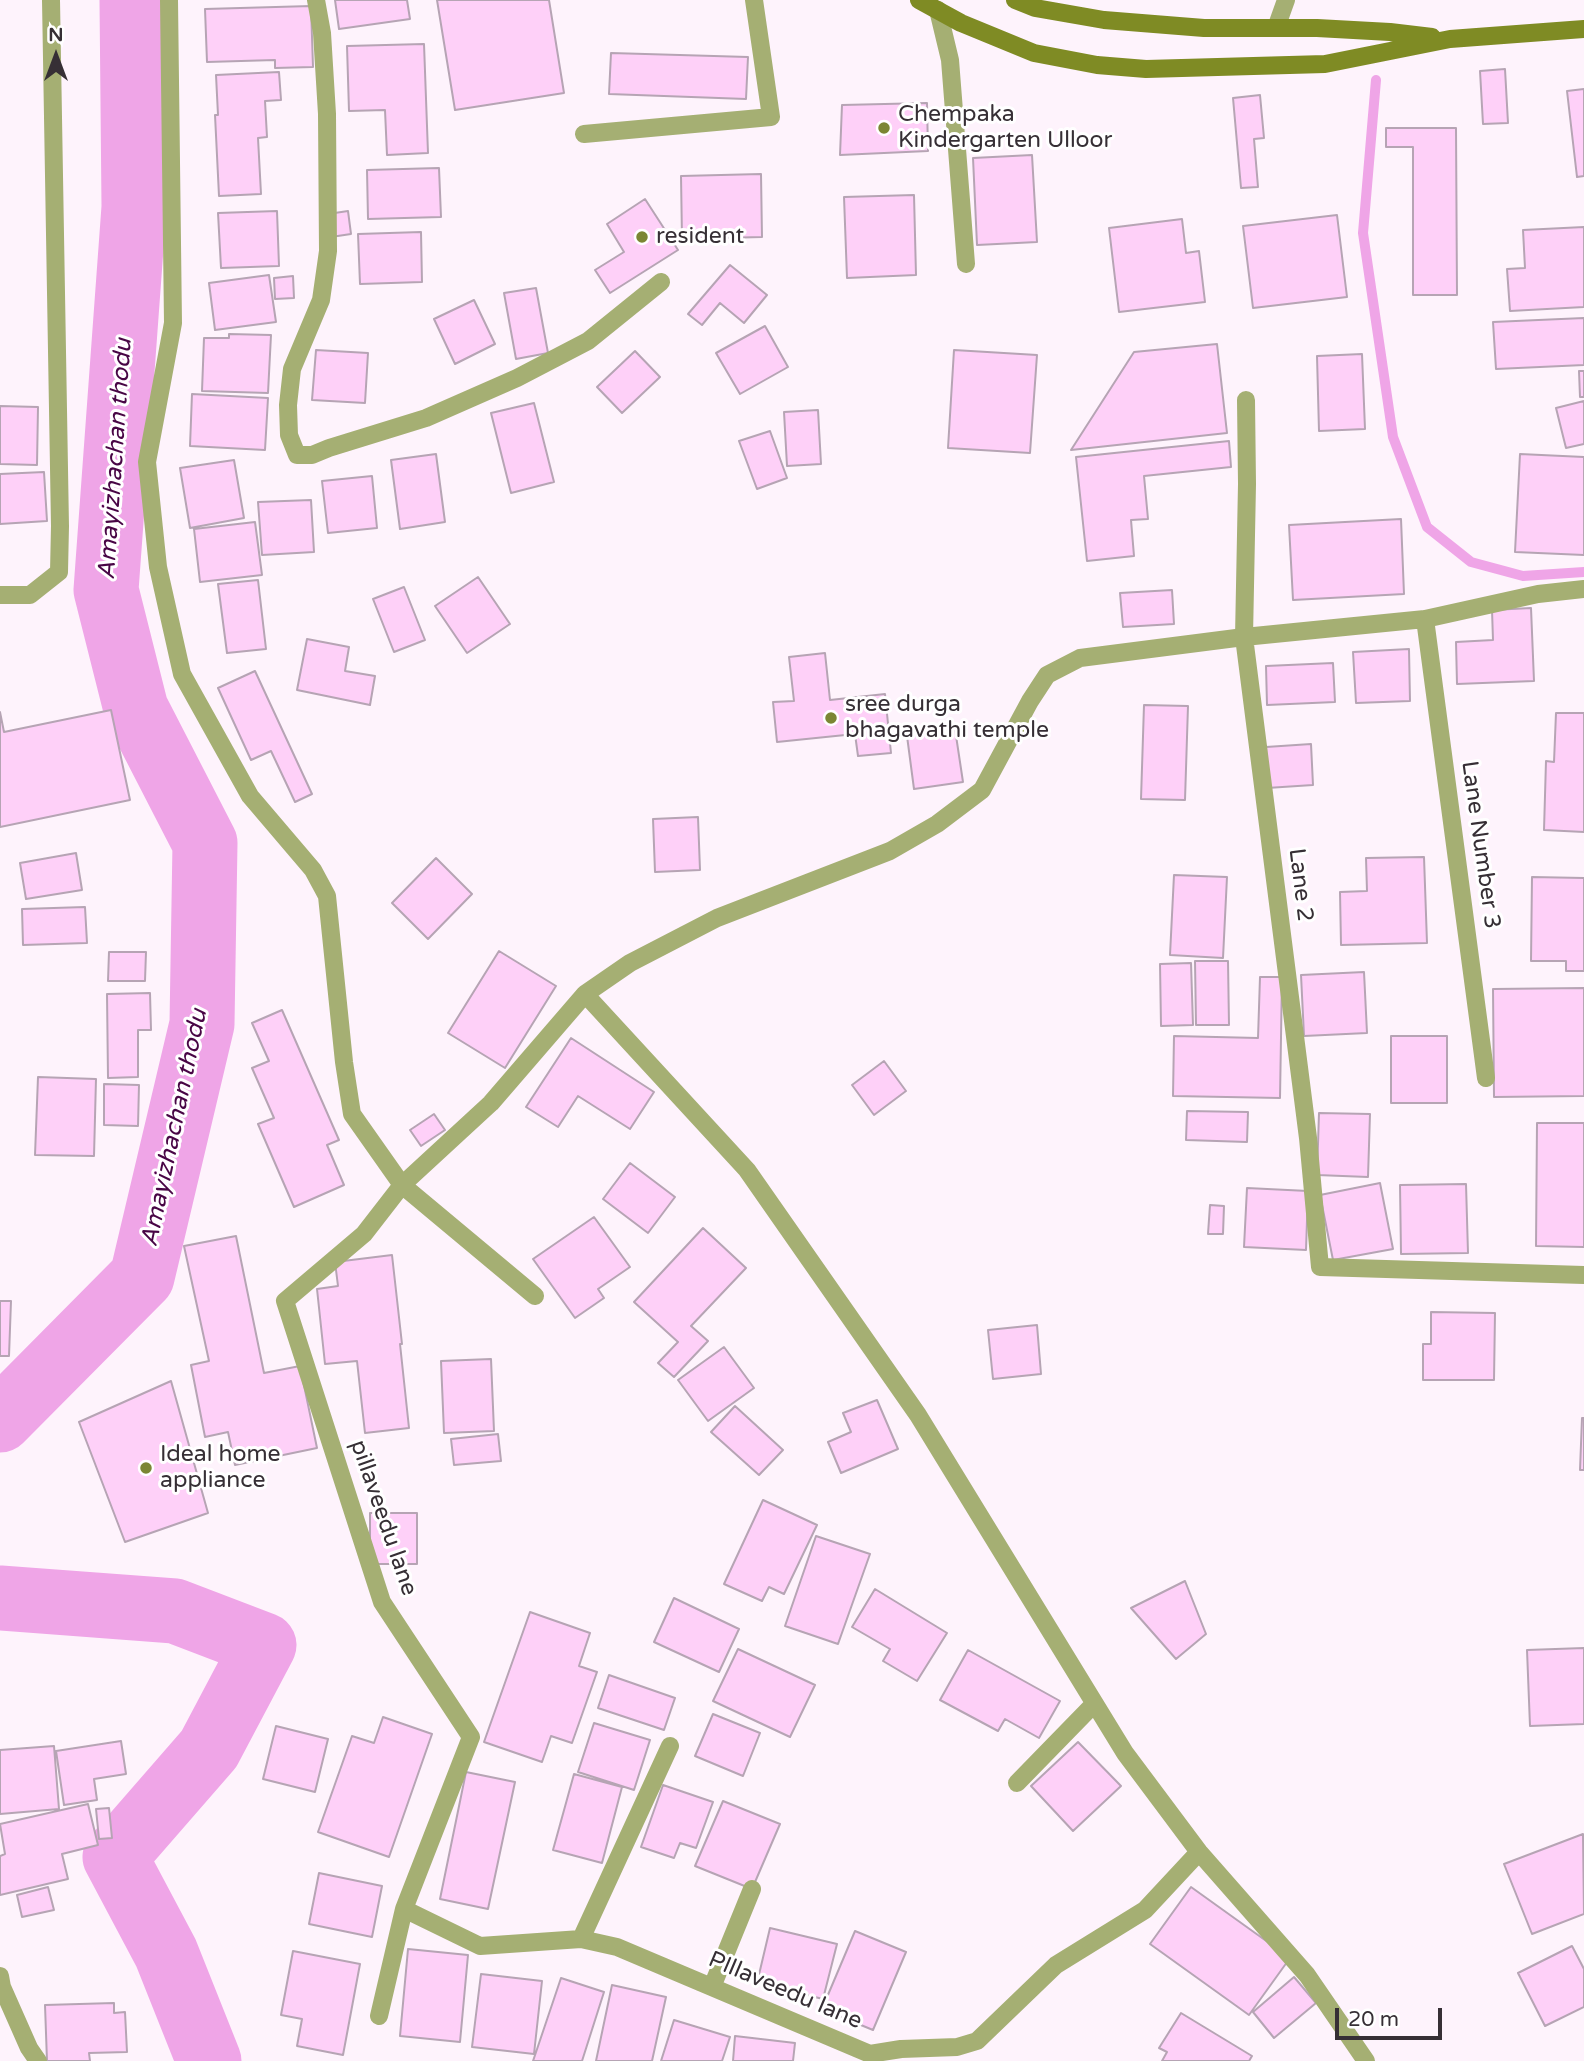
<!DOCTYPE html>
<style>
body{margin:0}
#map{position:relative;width:1584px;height:2061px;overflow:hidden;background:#fef3fc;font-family:"Varela Round",sans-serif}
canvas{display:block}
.north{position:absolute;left:21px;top:21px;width:70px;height:70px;-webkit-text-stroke:5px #fff;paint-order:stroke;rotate:0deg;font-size:19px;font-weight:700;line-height:28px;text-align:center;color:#362f35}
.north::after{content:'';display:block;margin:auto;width:24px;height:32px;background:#362f35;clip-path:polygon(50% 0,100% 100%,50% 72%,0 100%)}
.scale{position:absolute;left:1335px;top:2008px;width:107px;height:32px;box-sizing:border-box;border:4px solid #362f35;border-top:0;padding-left:9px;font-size:21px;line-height:24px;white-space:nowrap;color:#362f35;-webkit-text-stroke:5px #fff;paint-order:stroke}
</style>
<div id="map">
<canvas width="1584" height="2061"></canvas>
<div class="north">N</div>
<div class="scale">20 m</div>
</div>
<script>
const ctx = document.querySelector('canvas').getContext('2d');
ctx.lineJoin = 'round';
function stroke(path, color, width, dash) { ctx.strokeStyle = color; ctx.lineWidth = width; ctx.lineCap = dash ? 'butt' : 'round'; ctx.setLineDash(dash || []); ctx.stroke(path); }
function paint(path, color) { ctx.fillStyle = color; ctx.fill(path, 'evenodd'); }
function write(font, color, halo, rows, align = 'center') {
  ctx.font = font + ' "Varela Round",sans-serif'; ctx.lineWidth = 6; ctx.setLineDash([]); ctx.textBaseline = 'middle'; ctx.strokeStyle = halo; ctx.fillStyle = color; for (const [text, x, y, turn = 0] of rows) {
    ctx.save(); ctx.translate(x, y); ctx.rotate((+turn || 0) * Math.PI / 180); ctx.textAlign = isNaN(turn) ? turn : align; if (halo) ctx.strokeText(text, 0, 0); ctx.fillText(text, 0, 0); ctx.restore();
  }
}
stroke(new Path2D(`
 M1376,80L1363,233L1393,437L1427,527L1471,562L1523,576L1584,572`), '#efa5e7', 10);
stroke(new Path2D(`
 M0,1420L142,1277L202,1024L205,843L136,709L106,590L134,207L132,0
 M0,1598L175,1611L264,1645L209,1749L115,1857L166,1953L209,2061`), '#efa5e7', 65);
const building = new Path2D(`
 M335,0H407L410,19L339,29Z
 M437,0H549L564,93L455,110Z
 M311,6L313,67L275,68V60L207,62L205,9Z
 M424,44L428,153L387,155L385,110L349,111L347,46Z
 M611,53L748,57L746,99L609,94Z
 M1505,69L1508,123L1483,124L1480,71Z
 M279,72L281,100L265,101L267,137L258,138L261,194L219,196L215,115H218L216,75Z
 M1584,89V176L1577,177L1567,91Z
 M1260,95L1264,138L1254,139L1258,187L1241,188L1233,98Z
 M927,103L928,151L840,155L842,105Z
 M1386,128H1456L1457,295H1413V147H1386Z
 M1032,155L1037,242L977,245L973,158Z
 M439,168L441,217L368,219L367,170Z
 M761,174L762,237L682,239L681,176Z
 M914,195L916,275L847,278L844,197Z
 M645,199L678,250L610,293L595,270L624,252L607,224Z
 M277,211L279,266L221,268L218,213Z
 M348,211L351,234L331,237L328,214Z
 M1337,215L1347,297L1253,308L1243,226Z
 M1182,219L1186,253L1199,251L1205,302L1119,312L1109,228Z
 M1584,227V307L1510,311L1507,269L1525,268L1523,230Z
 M421,232L422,282L360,284L358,234Z
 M730,265L767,295L744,323L720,303L702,325L688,314Z
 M269,275L276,322L215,330L209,283Z
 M293,276L294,298L275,299L274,278Z
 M536,288L548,353L516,359L504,293Z
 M474,300L495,344L455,364L434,319Z
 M1584,318V365L1496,369L1493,322Z
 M765,326L788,367L740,394L716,353Z
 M229,334L271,335L268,393L202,391L204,338H229Z
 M1217,344L1227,433L1071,450L1134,352Z
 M316,350L368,353L365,403L312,400Z
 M954,350L1037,355L1030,453L948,448Z
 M635,351L660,377L622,413L597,387Z
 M1362,354L1365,429L1319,431L1317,356Z
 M1579,371H1584V397H1580Z
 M192,394L268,398L265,450L190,446Z
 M1584,401V444L1566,448L1556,408Z
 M534,403L554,482L511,493L491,413Z
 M0,406L38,407L37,465L0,464Z
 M818,410L821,464L787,466L784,412Z
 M770,431L787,478L757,489L739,441Z
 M1229,441L1231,467L1144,476L1148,519L1131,520L1134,556L1087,561L1076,457Z
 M436,454L445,522L400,529L391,460Z
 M1520,454L1584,457V555L1515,552Z
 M234,460L244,518L190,528L180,468Z
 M44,472L47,521L0,524V474Z
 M372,476L377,528L328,533L322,481Z
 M311,500L314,552L262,555L258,502Z
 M1401,519L1404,594L1293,600L1289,525Z
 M255,522L262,575L200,582L194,529Z
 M478,577L510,624L467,653L435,606Z
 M258,580L266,649L227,653L218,584Z
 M404,587L425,640L394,652L373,599Z
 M1172,590L1174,624L1123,627L1120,593Z
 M1531,608L1534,681L1457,684L1456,642L1493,640L1492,610Z
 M307,639L349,647L345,671L375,676L370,705L297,690Z
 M1409,649L1410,701L1356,703L1353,652Z
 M825,653L830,700L885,694L891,753L858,756L855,734L777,742L773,702L794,701L789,657Z
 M1333,663L1335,702L1267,705L1266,666Z
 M255,671L312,794L295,802L271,751L251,760L218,688Z
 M1144,705L1188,706L1185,800L1141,799Z
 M111,710L130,800L0,827V712L4,732Z
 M1556,713H1584V832L1544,830L1546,761L1554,762Z
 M955,729L963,782L914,789L907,736Z
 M1311,744L1313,785L1267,788L1266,747Z
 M698,817L700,870L655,872L653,819Z
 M76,853L82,890L26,899L20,863Z
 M1424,857L1427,943L1341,945L1340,892L1367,891L1366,858Z
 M436,858L472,894L428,939L392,903Z
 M1174,875L1227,877L1223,958L1170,955Z
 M1532,877L1584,878V971H1566V961H1531Z
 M85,907L87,943L23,945L22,909Z
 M499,951L556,986L505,1068L448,1033Z
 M109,952H146L145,981H108Z
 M1195,961H1228L1229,1025H1196Z
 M1191,963L1193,1025L1161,1026L1160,964Z
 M1364,972L1367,1033L1304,1036L1301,975Z
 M1260,977H1282L1280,1098L1173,1096L1174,1036L1258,1038Z
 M1584,988V1096L1494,1097L1493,989Z
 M150,993L151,1030H138V1077L108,1078L107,994Z
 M282,1010L339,1140L327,1145L344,1185L294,1207L258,1124L274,1118L252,1068L269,1061L252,1023Z
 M1391,1036H1447V1103H1391Z
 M571,1038L654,1092L630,1129L578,1096L558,1127L526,1107Z
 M884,1061L906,1091L874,1115L852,1085Z
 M38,1077L96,1079L94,1156L35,1155Z
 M104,1084L139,1085L138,1126L104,1125Z
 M1187,1111L1248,1112L1247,1142L1186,1140Z
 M1319,1113L1370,1114L1368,1177L1317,1175Z
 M434,1114L445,1130L421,1146L410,1130Z
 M1537,1123H1584V1247L1536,1246Z
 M630,1163L675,1197L648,1233L603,1199Z
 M1380,1183L1393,1249L1333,1260L1320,1195Z
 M1466,1184L1468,1253L1401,1254L1400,1185Z
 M1247,1188L1308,1191L1306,1250L1244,1247Z
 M1210,1205L1224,1206L1223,1234H1208Z
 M594,1217L630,1267L598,1289L604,1298L575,1318L533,1259Z
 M703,1228L746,1268L691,1326L708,1341L674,1377L658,1363L678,1342L634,1302Z
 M236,1236L264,1373L300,1366L317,1448L235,1465L228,1432L205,1437L191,1365L209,1361L184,1246Z
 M392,1255L402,1344H400L409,1428L365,1433L357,1361L325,1364L317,1289L338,1286L335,1262Z
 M0,1301H11L9,1356H0Z
 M1431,1312L1495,1313L1494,1380H1423V1344H1431Z
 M1037,1325L1041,1374L993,1379L988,1330Z
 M724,1347L754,1388L708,1421L678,1380Z
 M491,1359L494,1431L444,1433L441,1361Z
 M171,1381L208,1513L125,1542L79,1422Z
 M877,1400L898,1449L841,1473L828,1442L851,1432L843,1413Z
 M735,1406L783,1450L759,1475L711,1432Z
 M1582,1418H1584V1470H1580Z
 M498,1434L501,1461L454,1465L451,1439Z
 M763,1500L817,1525L784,1594L769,1587L762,1601L724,1584Z
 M370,1513H417V1564H370Z
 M816,1536L870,1554L838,1644L785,1626Z
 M1185,1581L1206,1634L1176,1659L1131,1608Z
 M875,1589L947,1633L917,1681L883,1661L890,1649L852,1627Z
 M674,1598L739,1629L719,1672L654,1642Z
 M530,1612L590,1633L579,1666L597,1672L572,1743L551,1736L542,1762L484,1742Z
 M1584,1648V1724L1530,1726L1527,1650Z
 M738,1649L815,1685L790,1737L713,1701Z
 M968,1650L1060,1701L1039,1738L1005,1719L998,1731L940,1700Z
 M609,1675L675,1698L664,1730L598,1708Z
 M713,1714L760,1733L743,1776L695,1756Z
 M383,1717L432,1734L389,1857L318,1832L352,1736L374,1743Z
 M594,1723L650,1740L634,1790L578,1772Z
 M276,1726L328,1739L315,1792L263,1779Z
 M121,1741L126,1774L94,1779L97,1800L64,1805L56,1751Z
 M1078,1742L1121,1786L1073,1831L1031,1786Z
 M54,1746L59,1809L0,1814V1750Z
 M466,1772L515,1782L488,1909L440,1899Z
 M574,1774L622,1787L602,1863L553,1850Z
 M663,1785L713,1802L696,1848L680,1843L674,1858L641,1847Z
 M723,1801L780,1824L752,1889L695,1866Z
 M88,1804L98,1845L62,1854L68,1879L0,1895V1856L5,1854L0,1824Z
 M109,1808L112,1838L99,1839L96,1809Z
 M1583,1834L1584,1914L1532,1934L1504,1864Z
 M319,1873L382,1886L372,1937L309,1924Z
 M48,1887L54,1910L22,1917L17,1895Z
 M1191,1887L1290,1958L1249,2015L1150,1944Z
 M770,1928L837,1944L823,1999L757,1983Z
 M855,1931L906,1952L873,2030L822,2009Z
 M1572,1946L1584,1969V2007L1545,2026L1518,1973Z
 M408,1949L468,1955L460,2042L400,2036Z
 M293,1951L360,1964L343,2055L297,2046L302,2019L281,2015Z
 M481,1974L542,1981L534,2054L472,2047Z
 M1294,1977L1316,2003L1274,2038L1253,2012Z
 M561,1978L604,1992L582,2061H533Z
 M612,1985L666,1997L652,2061H596Z
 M114,2003V2013L125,2012L127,2052L89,2053L90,2061H47L45,2005Z
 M1181,2013L1252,2056L1249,2061H1162L1167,2052L1159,2048Z
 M674,2020L730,2037L722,2061H661Z
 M735,2036L795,2043L793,2061H733Z`);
paint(building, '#fed0f8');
stroke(building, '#b6a4b4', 2);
stroke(new Path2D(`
 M938,10L950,60L966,264`), '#a5af73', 18);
stroke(new Path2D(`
 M169,0L173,323L147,462L158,567L182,674L250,796L313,870L327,896L344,1062L352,1114L402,1185L535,1296
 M316,0L322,33L327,114L328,251L321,300L292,369L288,405L289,435L297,455H312L329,448L426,418L517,378L588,341L661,282
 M1276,28L1286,0
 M584,134L771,117L754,0
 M1246,400L1247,484L1244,637L1308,1138L1320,1267L1584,1275
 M0,595H30L59,572L60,526L51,0
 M1425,619L1486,1078
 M1017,1783L1094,1704
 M404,1909L471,1737L382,1602L285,1301L364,1234L402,1185L491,1103L585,994
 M581,1939L670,1746
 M0,1976L2,1987L29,2048L38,2061
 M712,1987L752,1889
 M379,2016L404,1909L480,1946L581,1939L617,1947L870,2054L901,2049L957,2047L977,2041L1056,1965L1145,1910L1199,1852
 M1366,2061L1307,1975L1199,1852L1125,1753L918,1415L747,1170L585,994L630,963L717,918L890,851L937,824L982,790L1030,701L1047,675L1080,658L1244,637L1425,619L1538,594L1584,589`), '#a5af73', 18);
stroke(new Path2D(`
 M919,0L961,23L1034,53L1097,65L1146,69L1325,64L1450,39L1584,29
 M1015,0L1035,8L1104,20L1204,28H1317L1390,32L1432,37`), '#7f8b24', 18);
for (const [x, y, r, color] of [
 [884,128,7,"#7b8633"],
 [642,237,7,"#7b8633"],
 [831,718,7,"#7b8633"],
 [146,1468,7,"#7b8633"]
]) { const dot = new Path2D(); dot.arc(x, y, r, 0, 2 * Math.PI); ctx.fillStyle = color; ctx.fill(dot); stroke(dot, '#fff', 2.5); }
write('23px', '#362f35', '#fff', [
 ["Chempaka",898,115],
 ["Kindergarten Ulloor",898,141],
 ["resident",656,237],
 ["sree durga",845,705],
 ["bhagavathi temple",845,731],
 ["Ideal home",160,1455],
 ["appliance",160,1481]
], 'left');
write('23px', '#362f35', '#fff', [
 ["Lane Number 3",1480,845,82],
 ["Lane 2",1300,885,83],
 ["pillaveedu lane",383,1518,71],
 ["PIllaveedu lane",785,1991,23]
]);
write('italic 24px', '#480545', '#fff', [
 ["Amayizhachan thodu",116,459,-86],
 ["Amayizhachan thodu",175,1128,-78]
]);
</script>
